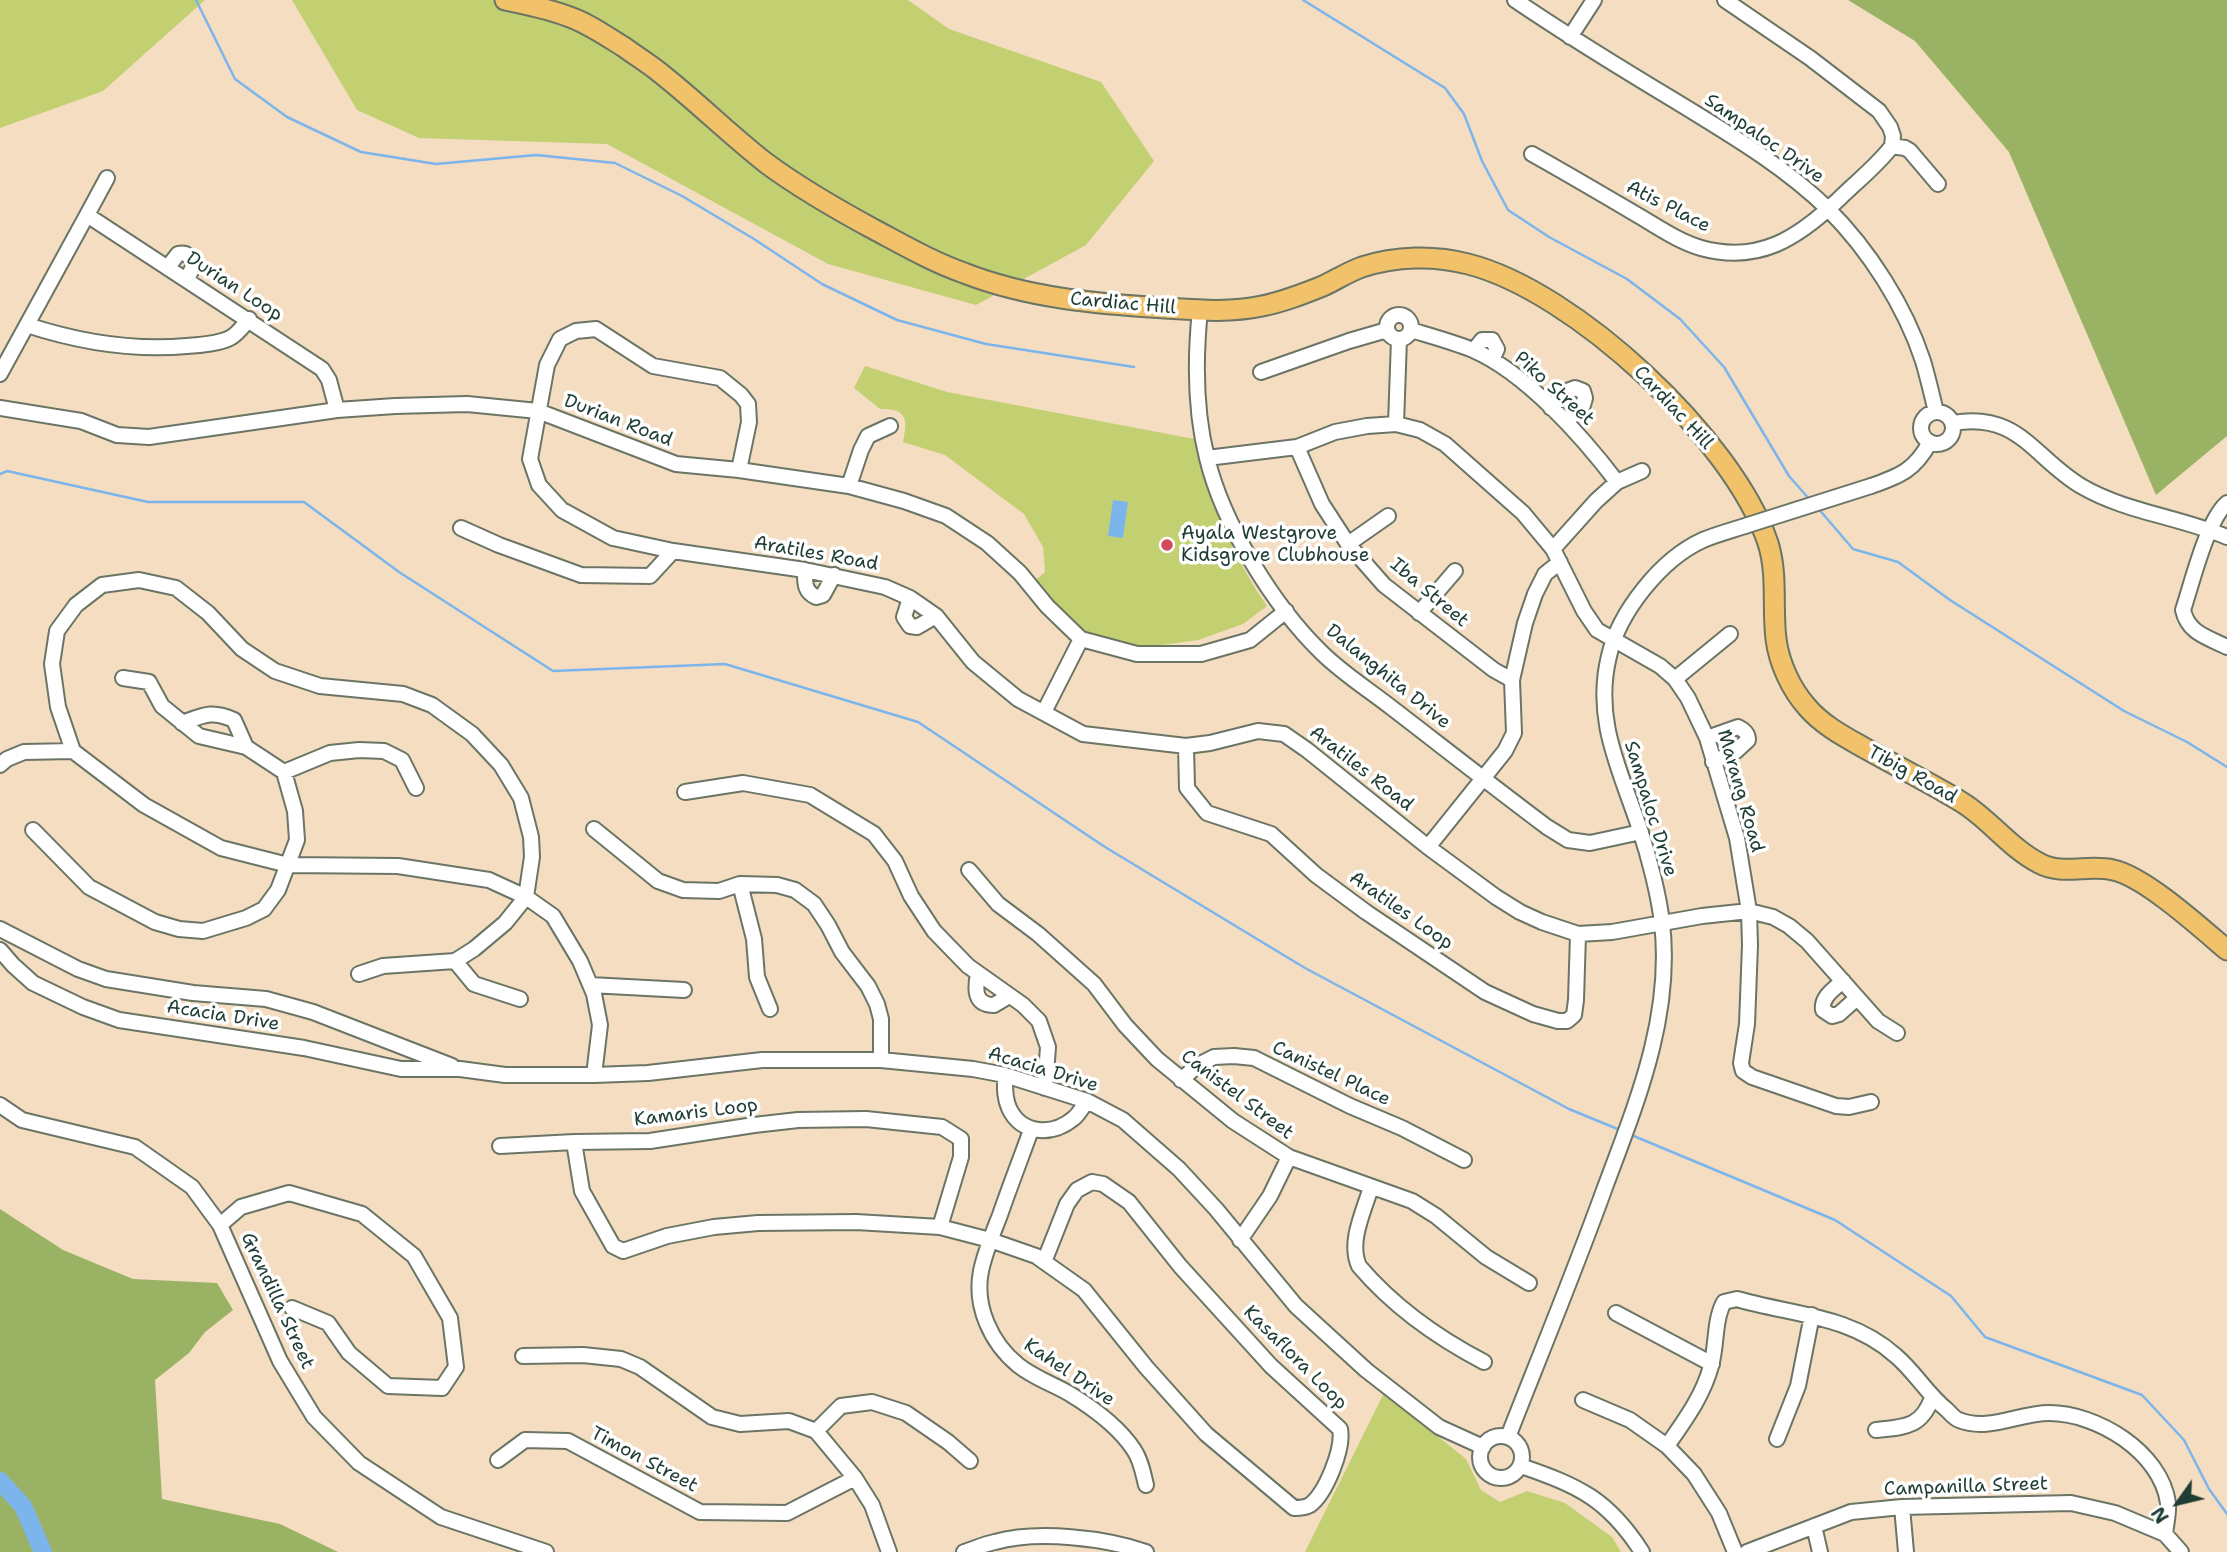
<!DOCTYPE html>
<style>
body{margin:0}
#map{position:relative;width:2227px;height:1552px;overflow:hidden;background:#f4ddc0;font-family:"Shantell Sans",sans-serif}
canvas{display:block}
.north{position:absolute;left:2143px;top:1468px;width:70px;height:70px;-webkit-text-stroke:5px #fff;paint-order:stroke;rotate:236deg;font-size:19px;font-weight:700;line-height:28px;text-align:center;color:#1f3d34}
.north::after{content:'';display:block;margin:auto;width:24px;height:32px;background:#1f3d34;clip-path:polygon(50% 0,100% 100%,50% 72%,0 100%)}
</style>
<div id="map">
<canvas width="2227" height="1552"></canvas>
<div class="north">N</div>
</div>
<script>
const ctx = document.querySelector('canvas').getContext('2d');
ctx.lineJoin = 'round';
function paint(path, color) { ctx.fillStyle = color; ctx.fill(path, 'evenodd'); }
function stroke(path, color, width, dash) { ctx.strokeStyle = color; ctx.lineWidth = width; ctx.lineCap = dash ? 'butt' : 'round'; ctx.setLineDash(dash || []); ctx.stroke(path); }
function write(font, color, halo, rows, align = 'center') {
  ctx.font = font + ' "Shantell Sans",sans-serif'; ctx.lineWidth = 7; ctx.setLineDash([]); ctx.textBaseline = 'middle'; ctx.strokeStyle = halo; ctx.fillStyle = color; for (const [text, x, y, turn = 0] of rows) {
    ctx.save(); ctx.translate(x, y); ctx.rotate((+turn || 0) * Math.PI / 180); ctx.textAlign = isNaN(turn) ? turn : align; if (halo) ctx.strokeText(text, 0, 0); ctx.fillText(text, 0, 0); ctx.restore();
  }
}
paint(new Path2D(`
 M0,0H205L103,91L0,128Z
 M292,0H908L949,29L1101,82L1154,161L1086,245L976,305L828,264L607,144L419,138L357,110Z
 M865,366L947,392L1194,439C1211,498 1232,556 1267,606L1243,624L1198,640L1141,648L1085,634L1033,582L1045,572L1043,547L1024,514L945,455L903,442C908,419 907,408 880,409L854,388Z
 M1384,1393L1466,1459L1481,1490L1500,1502L1527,1491L1565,1503L1612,1537L1621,1552H1305Z`), '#c2d072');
paint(new Path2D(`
 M1848,0H2227V436L2156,495L2009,152L1915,41Z
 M0,1209L63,1250L133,1279L217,1283L233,1310L205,1332L189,1353L155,1380L162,1499L280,1524L338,1552H0Z`), '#99b264');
paint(new Path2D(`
 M1113,500L1128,502L1123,538L1108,536Z`), '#7cb5ec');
stroke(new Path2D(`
 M196,0L235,79L287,117L361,152L436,164L536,155L615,163L682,196L754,239L822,284L897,320L986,344L1134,367
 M1303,0L1445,88L1464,114L1482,161L1508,210L1549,237L1627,279L1680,319L1724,367L1789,476L1810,500
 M0,474L7,471L148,502H304L399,572L553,671L725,664L918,722L1105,847L1305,968L1569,1109L1620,1130
 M1817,507L1853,549L1898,562L1950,600L2124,711L2187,742L2227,767
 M1629,1134L1835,1220L1951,1296L1985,1337L2142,1395L2184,1440L2209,1489L2227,1514`), '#7cb5ec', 2.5);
stroke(new Path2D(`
 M0,1481L23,1506L43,1552`), '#7cb5ec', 18);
const minor = new Path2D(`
 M1515,0C1568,36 1622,69 1677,102C1729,134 1784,166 1828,209C1869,250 1905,306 1923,361C1928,378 1932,395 1936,412
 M1725,0L1810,58L1879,111L1890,127L1893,136L1892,146
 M1570,37L1594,0
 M1892,146L1905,148L1910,151L1938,184
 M1532,154C1566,173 1600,193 1634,213C1655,225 1677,241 1701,248C1759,264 1798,238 1839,199C1856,182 1878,165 1892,146
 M87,215L107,178
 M168,267L178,254C186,252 192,256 194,265L187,279
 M1200,310C1195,359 1195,411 1207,458C1223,524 1273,605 1321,652C1342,673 1369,690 1392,708C1444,748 1495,788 1547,827L1568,840L1590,843L1641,832
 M1387 327a12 12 0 1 1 24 0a12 12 0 1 1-24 0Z
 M27,325C79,342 132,351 187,346C200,345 218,344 230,338C237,335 244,325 249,319
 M1411,330C1431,336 1453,342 1473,350C1526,373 1582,436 1617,482
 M1474,350L1482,340H1492L1497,349L1492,360
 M1261,372L1349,341L1387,330
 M0,374L87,215L322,369L329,380L337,410
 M0,408L81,421L117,435L149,437L337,410L395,406L467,404L538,411L676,464L739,470L849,486L904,501L946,516L987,543L1020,573L1047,606L1081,639L1137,654H1201L1250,640L1286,611
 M1551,408L1567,391L1575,388L1583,391L1585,398L1583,405L1566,422
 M1921 428a16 16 0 1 1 32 0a16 16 0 1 1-32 0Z
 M1953,423C2018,411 2034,458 2081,486C2125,512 2180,517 2227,537
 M1396,424L1399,339
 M1297,447L1322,504L1348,544L1384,585L1494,670L1512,680
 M1207,458L1297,447L1335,432L1367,426L1396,424L1420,430L1445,444L1523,513L1553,549L1584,611L1597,630L1660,666L1675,679L1688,698L1707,738L1737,838L1749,911L1750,945L1747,1024L1741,1063L1743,1071L1752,1077L1836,1106L1849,1107L1871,1102
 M739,470L749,422L748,404L741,395L720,378L653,366L596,329L576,331L560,339L547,365L530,459L539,485L562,510L613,538L673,551L805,570L885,587L910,598L936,616L973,662L1018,699L1083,734L1186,746L1210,743L1258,731L1284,734L1307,750L1428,847L1496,897L1520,912L1542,922L1578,934L1612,932L1702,916L1749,911L1773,917L1789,926L1807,941L1878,1021L1897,1033
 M849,486L861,450L868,436L890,426
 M1871,486C1900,476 1915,470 1930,442
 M2227,503C2207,520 2192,583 2183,610C2188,633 2207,637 2227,647
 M461,528L499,545L581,575L650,576L673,551
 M1348,544L1388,516
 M1553,549L1596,501L1617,482L1642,471
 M805,570C805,583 804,591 816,597L823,595L834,575
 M910,598L904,617L910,626L917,627L936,616
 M1419,613L1455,571
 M1675,679L1730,634
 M1044,712L1081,639
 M182,723C204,715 212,710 234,720L246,747
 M1707,738L1738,727C1744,730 1748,733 1748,740L1736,751L1713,762
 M1186,746L1187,788L1207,813L1271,834L1316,875L1366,912L1485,992L1533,1014L1558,1021H1567L1574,1015L1576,1000L1578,934
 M73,751L58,707L52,664L57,631L76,605L102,585L139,580L176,588L208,613L242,649L275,671L320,686L403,694L432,705L472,734L501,765L521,798L531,837L532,857L526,897L505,923L474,949L455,961L383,966L359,974
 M0,765L7,759L24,752L73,751L144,805L221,848L288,865L398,866L489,880L526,897L553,916L580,961L594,994L600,1025L594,1075
 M284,772L330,753L359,750L384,751L402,760L416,788
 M685,792L743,783L810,795L874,834L895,861L911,896L934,931L968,966L1023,1005L1039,1021L1048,1047L1045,1088
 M594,829L658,881L683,890L719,891L740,884L777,885L795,890L814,904L828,925L842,952L868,986L877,1004L881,1019V1060
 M33,830L89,887L155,922L179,929L203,931L246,918L264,909L278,890L297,840L295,811L284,772L246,747L199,736L162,706L149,682L123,678
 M1428,847L1505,751L1514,733L1512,680L1525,623L1535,594L1545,574L1560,562
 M969,870L998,904L1038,934L1094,984L1125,1025L1157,1059L1233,1121L1289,1157L1412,1201L1436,1216L1486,1257L1529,1283
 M740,884L754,939L757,977L770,1009
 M0,929L78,969L106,979L193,993L266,999L313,1012L452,1066
 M0,950L13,965L33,983L83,1007L119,1020L304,1048L401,1069H460L505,1075H594L648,1073L762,1060H881L973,1069L1005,1075L1087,1101L1123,1120L1179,1169L1216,1209L1296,1306L1366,1370L1439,1427L1483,1447
 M455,961L474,984L520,999
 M978,974C975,989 974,1005 994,1005L1009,996
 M1843,981C1834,989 1821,997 1823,1010L1832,1016L1839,1014L1857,998
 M590,985L684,990
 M1005,1075C1005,1086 1004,1097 1009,1108C1021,1135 1053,1136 1074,1118C1079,1114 1083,1106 1087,1101
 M1181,1080L1198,1065L1214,1057L1234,1056L1254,1058L1350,1106L1402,1128L1464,1160
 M0,1105L22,1120L135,1147L192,1187L220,1225L280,1361L314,1417L359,1463L441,1517L546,1552
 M1031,1130C1021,1158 1010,1186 1000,1215C993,1233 985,1252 981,1271C974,1306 991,1343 1018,1365C1034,1378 1053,1384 1070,1394C1093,1408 1119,1427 1134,1450C1141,1460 1143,1473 1146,1485
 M574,1142L582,1191L613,1246L623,1251L667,1236L714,1227L758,1223L856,1222L940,1227L990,1240L1036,1256L1084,1290L1146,1367L1206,1434L1294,1508C1299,1508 1305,1508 1310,1505C1326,1493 1344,1448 1340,1429L1271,1366L1180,1266L1129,1202L1103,1184L1092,1182L1077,1190L1067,1204L1044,1262
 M500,1146L574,1142L650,1141L754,1125L798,1120L866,1119L942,1127L961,1139V1157L940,1227
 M1371,1187C1364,1211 1348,1242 1359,1266C1393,1306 1438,1338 1484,1362
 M220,1225L241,1207L289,1193L362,1214L414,1256L450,1318L456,1367L442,1388L388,1386L349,1353L328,1323L292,1308
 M1240,1240L1270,1196L1289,1157
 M1616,1313L1712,1364
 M523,1356L583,1355L621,1359L640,1367L712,1417L740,1424L789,1421L816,1431L855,1478L872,1505L889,1552
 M1583,1400L1630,1420L1667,1446L1694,1474L1719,1513L1735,1552
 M1876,1430C1904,1427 1921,1428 1932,1398
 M816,1431L841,1406L872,1402L906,1413L948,1442L970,1461
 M1480 1457a21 21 0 1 1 42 0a21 21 0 1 1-42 0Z
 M1508,1437C1540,1355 1574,1273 1604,1190C1636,1104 1673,1017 1662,923C1659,896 1649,857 1640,830C1621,771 1593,721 1609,656C1619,612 1661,559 1703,540C1717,534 1733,530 1748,525
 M1777,1439L1798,1386L1812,1315
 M1667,1446C1685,1420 1703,1396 1711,1366C1717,1345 1714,1320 1724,1302L1737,1299C1792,1315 1851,1315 1896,1356C1915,1372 1927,1394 1947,1410C1950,1413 1955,1419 1959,1420C1988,1432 2019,1413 2049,1413C2097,1413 2161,1452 2168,1503C2169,1512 2166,1525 2165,1534
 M498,1460L525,1440L568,1441L700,1512L787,1513L855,1478
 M1521,1466C1579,1486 1608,1499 1642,1552
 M1902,1507L1906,1552
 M1814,1526L1820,1552
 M964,1552C974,1549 984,1544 995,1542C1038,1530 1105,1538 1146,1552
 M1747,1552L1851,1512L1902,1507L2071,1503L2115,1513L2165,1534L2181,1552`);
const major = new Path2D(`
 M505,0C525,4 548,9 567,16C588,23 606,36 624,47C636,56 648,63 659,72C696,101 729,134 766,163C801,189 838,210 877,231C905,246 933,262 964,273C1028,298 1097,304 1165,308C1197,310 1229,313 1262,306C1283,302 1303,294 1323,286C1336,280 1348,272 1362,267C1396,256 1434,255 1468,264C1575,291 1733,439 1768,543C1778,575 1772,607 1776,639C1779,663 1791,689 1807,707C1823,726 1847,738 1868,750C1900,768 1932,784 1963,803C1990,820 2010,848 2039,863C2062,876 2088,864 2113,870C2144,876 2201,928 2227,950`);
stroke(minor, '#6a7565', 18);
stroke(major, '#6a7565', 23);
stroke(minor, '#fff', 14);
stroke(major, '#f2c26a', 19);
const minorBridge = new Path2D(`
 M1748,525L1871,486`);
stroke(minorBridge, '#6a7565', 18, []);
stroke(minorBridge, '#fff', 14);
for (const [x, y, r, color] of [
 [1167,545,7,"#d1495b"]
]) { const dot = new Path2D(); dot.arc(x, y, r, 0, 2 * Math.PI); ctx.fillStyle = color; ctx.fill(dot); stroke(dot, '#fff', 2.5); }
write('19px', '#1f3d34', '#fff', [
 ["Sampaloc Drive",1764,139,35],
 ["Atis Place",1668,207,27],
 ["Durian Loop",234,287,33],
 ["Cardiac Hill",1123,304,5],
 ["Piko Street",1554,389,42],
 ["Cardiac Hill",1673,408,47],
 ["Durian Road",618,421,21],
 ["Aratiles Road",816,554,10],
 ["Iba Street",1429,593,40],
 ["Dalanghita Drive",1388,677,39],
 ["Aratiles Road",1361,769,38],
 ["Tibig Road",1912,775,29],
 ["Marang Road",1740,791,74],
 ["Sampaloc Drive",1650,809,73],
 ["Aratiles Loop",1401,911,35],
 ["Acacia Drive",223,1016,9],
 ["Acacia Drive",1043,1070,17],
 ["Canistel Place",1331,1074,25],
 ["Canistel Street",1237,1095,37],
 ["Kamaris Loop",696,1113,-7],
 ["Grandilla Street",277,1301,65],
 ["Kasaflora Loop",1295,1358,45],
 ["Kahel Drive",1069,1373,34],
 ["Timon Street",644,1460,28],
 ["Campanilla Street",1966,1487,-2]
]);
write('19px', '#1f3d34', '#fff', [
 ["Ayala Westgrove",1181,534],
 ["Kidsgrove Clubhouse",1181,556]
], 'left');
</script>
